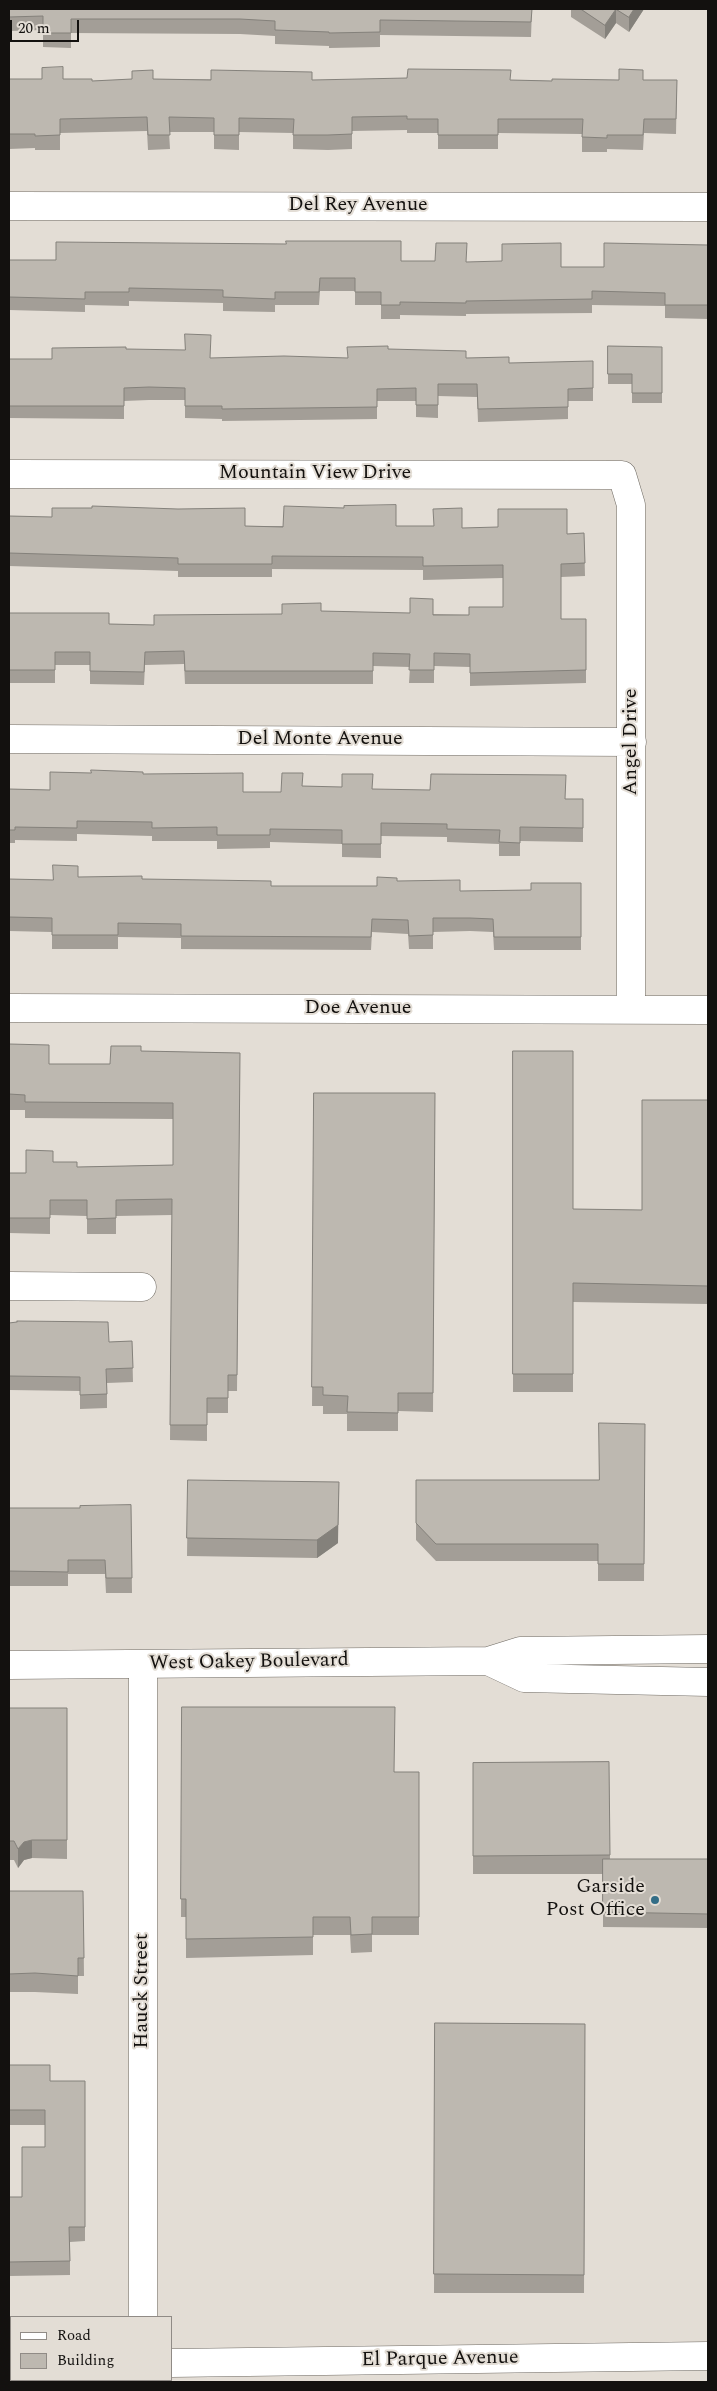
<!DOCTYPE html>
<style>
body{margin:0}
#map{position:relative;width:717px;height:2391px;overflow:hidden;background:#e3ddd5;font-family:Spectral,serif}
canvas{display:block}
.frame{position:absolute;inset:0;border:10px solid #13110f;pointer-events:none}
.legend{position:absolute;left:10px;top:2316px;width:162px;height:65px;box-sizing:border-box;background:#e3ddd5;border:1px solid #908b86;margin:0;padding:6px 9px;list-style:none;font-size:15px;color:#13110f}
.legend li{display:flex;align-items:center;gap:10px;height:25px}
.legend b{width:25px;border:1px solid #908b86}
.scale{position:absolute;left:10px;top:20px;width:69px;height:22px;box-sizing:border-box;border:2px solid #13110f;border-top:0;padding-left:6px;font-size:15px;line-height:18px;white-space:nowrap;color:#13110f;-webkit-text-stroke:4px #e3ddd5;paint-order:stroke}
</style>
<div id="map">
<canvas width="717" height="2391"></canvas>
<div class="frame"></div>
<ul class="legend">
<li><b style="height:6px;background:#fff"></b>Road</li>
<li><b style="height:14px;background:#bdb8b0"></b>Building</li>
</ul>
<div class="scale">20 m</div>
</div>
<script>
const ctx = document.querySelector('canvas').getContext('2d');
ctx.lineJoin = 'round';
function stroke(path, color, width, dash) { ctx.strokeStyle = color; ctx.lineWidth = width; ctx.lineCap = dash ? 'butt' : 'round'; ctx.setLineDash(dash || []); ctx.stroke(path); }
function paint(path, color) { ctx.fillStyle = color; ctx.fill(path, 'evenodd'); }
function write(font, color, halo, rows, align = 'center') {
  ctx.font = font + ' Spectral,serif'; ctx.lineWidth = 4; ctx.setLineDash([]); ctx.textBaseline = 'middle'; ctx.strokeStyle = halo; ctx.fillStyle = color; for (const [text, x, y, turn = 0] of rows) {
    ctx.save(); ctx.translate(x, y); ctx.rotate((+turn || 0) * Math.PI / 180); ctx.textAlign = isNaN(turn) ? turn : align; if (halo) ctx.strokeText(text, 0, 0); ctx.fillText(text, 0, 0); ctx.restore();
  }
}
const minor = new Path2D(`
 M9,206L708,207
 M9,474L622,475L631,505V1010
 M9,739L632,742
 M9,1008L708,1010
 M9,1286L142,1287
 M143,1665V2317
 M9,2363H11
 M171,2363L708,2356
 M143,2380V2382`);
const major = new Path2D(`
 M488,1661L524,1678L708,1682
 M9,1665L488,1661L520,1651L708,1649`);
stroke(minor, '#6f6a63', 29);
stroke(major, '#6f6a63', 29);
stroke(minor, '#fff', 28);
stroke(major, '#fff', 28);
paint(new Path2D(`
 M9,9H532L531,37L380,35V47L329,48V46L275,44V36L240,34L71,33V48L43,47V30L9,31Z
 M571,9H644L629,32L616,23L605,39L571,17Z
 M9,79H63L92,81L153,79L312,80H511L552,81L643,80H677L676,134L644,133L643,150L607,149V152H582V134L498,133V149H438V133H407V130L352,131V149L328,150L293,149V133L239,132V150L214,149V132H169L170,149L148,150L147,131L60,133V150H35V148L9,149Z
 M708,245V319L665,318V306L592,305V313L466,314V316L400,315V319H381V305H355V291H320L319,305H275V312L223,311V303L129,301V306L85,305V312L9,310V315V260L401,261L466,262L561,267H604Z
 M608,346L662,347V403H632V384H608Z
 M126,349L211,358H347L388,349L509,363L593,388V401H568V419L478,422L477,397L438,396V418L416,417V401H377V419L222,421V419L185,418V400H149L124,401V419L9,418V359H52Z
 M9,516L245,526H396L462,528L567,534L584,533L585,576L561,577V619H586V683L470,686V667L434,666V683H409L410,667L373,666V684H185L184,664L145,665L144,685L90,684V665H55V683H9V613L109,624L154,625L321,611L469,615L503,607V578L423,580V570L272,569V577H178V571L9,566Z
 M91,773L143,774L243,792H281L303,786L565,799H583V842L520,841V856H499V844L447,842V837L381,836V858L342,857V844L270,842V848L217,849V841H152V836L77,834V841L15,840V843H9V789L50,790Z
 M78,877L142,879L271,886H377L397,881L460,891L531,890L581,883V950H494L493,932L470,931L433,932V949H409L408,934L372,932L371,950L181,949V938L118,937V949H52V932L9,931V879L53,880Z
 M9,1044L49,1064H110L141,1051L240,1053L237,1391H228V1413H207V1441L170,1440L172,1215L116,1216V1234H87V1216L50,1215V1234L9,1233V1173H26L53,1162L77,1167L173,1165V1119L25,1118V1110H9Z
 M513,1051L573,1209L642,1210L708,1100V1304L573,1302V1392H513Z
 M314,1093H435L433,1412L398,1411V1431H347V1414H323V1406H312Z
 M9,1323L109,1342L132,1341L133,1382L107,1383V1408L80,1409V1391L9,1390Z
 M645,1424L644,1581H598V1561H436L416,1540V1480H599Z
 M188,1480L338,1543L317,1558L187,1556Z
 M131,1505L132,1593H106L105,1574H68V1586H9V1508H80Z
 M182,1707L395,1772H419V1935H372V1952L351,1953L350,1935H313V1955L186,1958V1917H181Z
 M9,1708H67V1859L32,1858L24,1860L18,1868L14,1860H9Z
 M609,1762L610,1859H708V1928L603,1927V1874H473V1763Z
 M9,1891H83L84,1976H78V1994L35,1992H9Z
 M435,2023L585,2024L584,2293H434Z
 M9,2065L50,2081H85V2241L70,2242V2275L9,2276V2197H22L45,2147V2125H9Z`), '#a39e97');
paint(new Path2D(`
 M616,9V23L605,39V25Z
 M634,9H644L629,32V17Z
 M339,1482L338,1543L317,1558V1540Z
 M32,1840V1858L24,1860L18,1868V1849L24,1842Z`), '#84817b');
const building = new Path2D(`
 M9,9H532L531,22L380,20V32L329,33V32L275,30V21L240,19H71V33H43V16L9,17Z
 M581,9H616L605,25Z
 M616,9H634L629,17Z
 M63,67V79H92V81L132,79V71L153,70V79L211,80V70L312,72V80L407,78L408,69L511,70L510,80L552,81V79L619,80V69L643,70V80H677L676,119H644L643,135H607V138L582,137L583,119H498V135H438V119H407V116L352,117V134L328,135H293L294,119L239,118V135H214V118L169,117L170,135H148L147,117L60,119V135L35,136V134H9V79H42V68Z
 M286,241H401V261H435L436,243H467L466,262L502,261V244L561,243V267H604V243L708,245V305H665V293L592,291V299L466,301V303L400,302V305H381V292H355V278H320L319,292H275V299L223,297V290L129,288V292H85V299L9,297V260H56V242L286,244Z
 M185,334L211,335L210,358L284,356L348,358L347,347L388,346V349L466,351V358L509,357V363L593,361V388L568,389V407L478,409L477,384H438V405H416V388L377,389V407L222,409V406H185V388L149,387L124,388V406H9V359H52V348L126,347V349L185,350Z
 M608,346L662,347V393H632V374H608Z
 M396,505V526H434L433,509L462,508V528L498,527V509H567V534L584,533L585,563L561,564V619H586V670L470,673V654L434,653V670H409L410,654L373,653V671H185L184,651L145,652L144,672L90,671V652H55V670H9V613H109V624L154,625V615L282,614V604L321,603V611L410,613V598L433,599V615H469V607H503V565L423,566V557L272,556V564H178V558L9,553V516L52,517V508H92V506L178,509L245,508V526L283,527L284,506L344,508V506Z
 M91,770L143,772V774L243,773V792H281L282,773H303L302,786L342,787V774H373L372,789L430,790L431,774L566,775L565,799H583V828L520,827V843L499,842L500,830L447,829V824L381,823V844H342V830L270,829V835H217V827L152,828V822L77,821V828L15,827V830H9V789L50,790V772L91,773Z
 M53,865L78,866V877L142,876V879L271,881V886H377V877L397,878V881L460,880V891L531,890V883H581V937H494L493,919L470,918H433V935L409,936L408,920L372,919L371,937L181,936V924L118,923V935H52V918L9,917V879L53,880Z
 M9,1044L49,1045V1064H110L111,1046H141V1051L240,1053L237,1375H228V1398H207V1425H170L172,1199L116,1200V1218L87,1219V1200H50V1218H9V1173H26V1150L53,1151V1162H77V1167L173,1165V1103L25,1102V1095L9,1094Z
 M513,1051H573V1209L642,1210V1100H708V1286L573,1283V1374H513Z
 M314,1093H435L433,1393H398V1413L347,1412L348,1396L323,1395V1387H312Z
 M17,1321L108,1322L109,1342L132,1341L133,1368L106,1369L107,1394L80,1395V1377L9,1376V1323L17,1322Z
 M599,1423L645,1424L644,1564H598V1544H436L416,1523V1480H599Z
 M188,1480L339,1482L338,1525L317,1540L187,1538Z
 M131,1505L132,1578H106L105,1560H68V1572L9,1571V1508H80V1506Z
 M182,1707H395L394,1772H419V1917H372V1934L351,1935L350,1917H313V1937L186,1939V1899H181Z
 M9,1708H67V1840H32L24,1842L18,1849L14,1841H9Z
 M609,1762L610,1855L473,1856V1763Z
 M603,1859H708V1914L603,1912Z
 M9,1891H83L84,1958H78V1976L35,1973L9,1974Z
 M435,2023L585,2024L584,2275L434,2274Z
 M9,2065H50V2081H85V2227H69L70,2261L9,2262V2197H22V2147H45V2110H9Z`);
paint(building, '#bdb8b0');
stroke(building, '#84817b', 1);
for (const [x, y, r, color] of [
 [655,1900,5,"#336d86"]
]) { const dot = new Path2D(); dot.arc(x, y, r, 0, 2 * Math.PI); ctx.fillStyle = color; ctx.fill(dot); stroke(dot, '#e3ddd5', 2); }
write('20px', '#13110f', '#e3ddd5', [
 ["Del Rey Avenue",358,206],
 ["Mountain View Drive",315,474],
 ["Del Monte Avenue",320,740],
 ["Angel Drive",632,742,-90],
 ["Doe Avenue",358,1009],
 ["West Oakey Boulevard",249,1663,-1],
 ["Hauck Street",143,1991,-90],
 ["El Parque Avenue",440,2360,-1]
]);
write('20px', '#13110f', '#e3ddd5', [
 ["Garside",645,1888],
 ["Post Office",645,1911]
], 'right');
</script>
